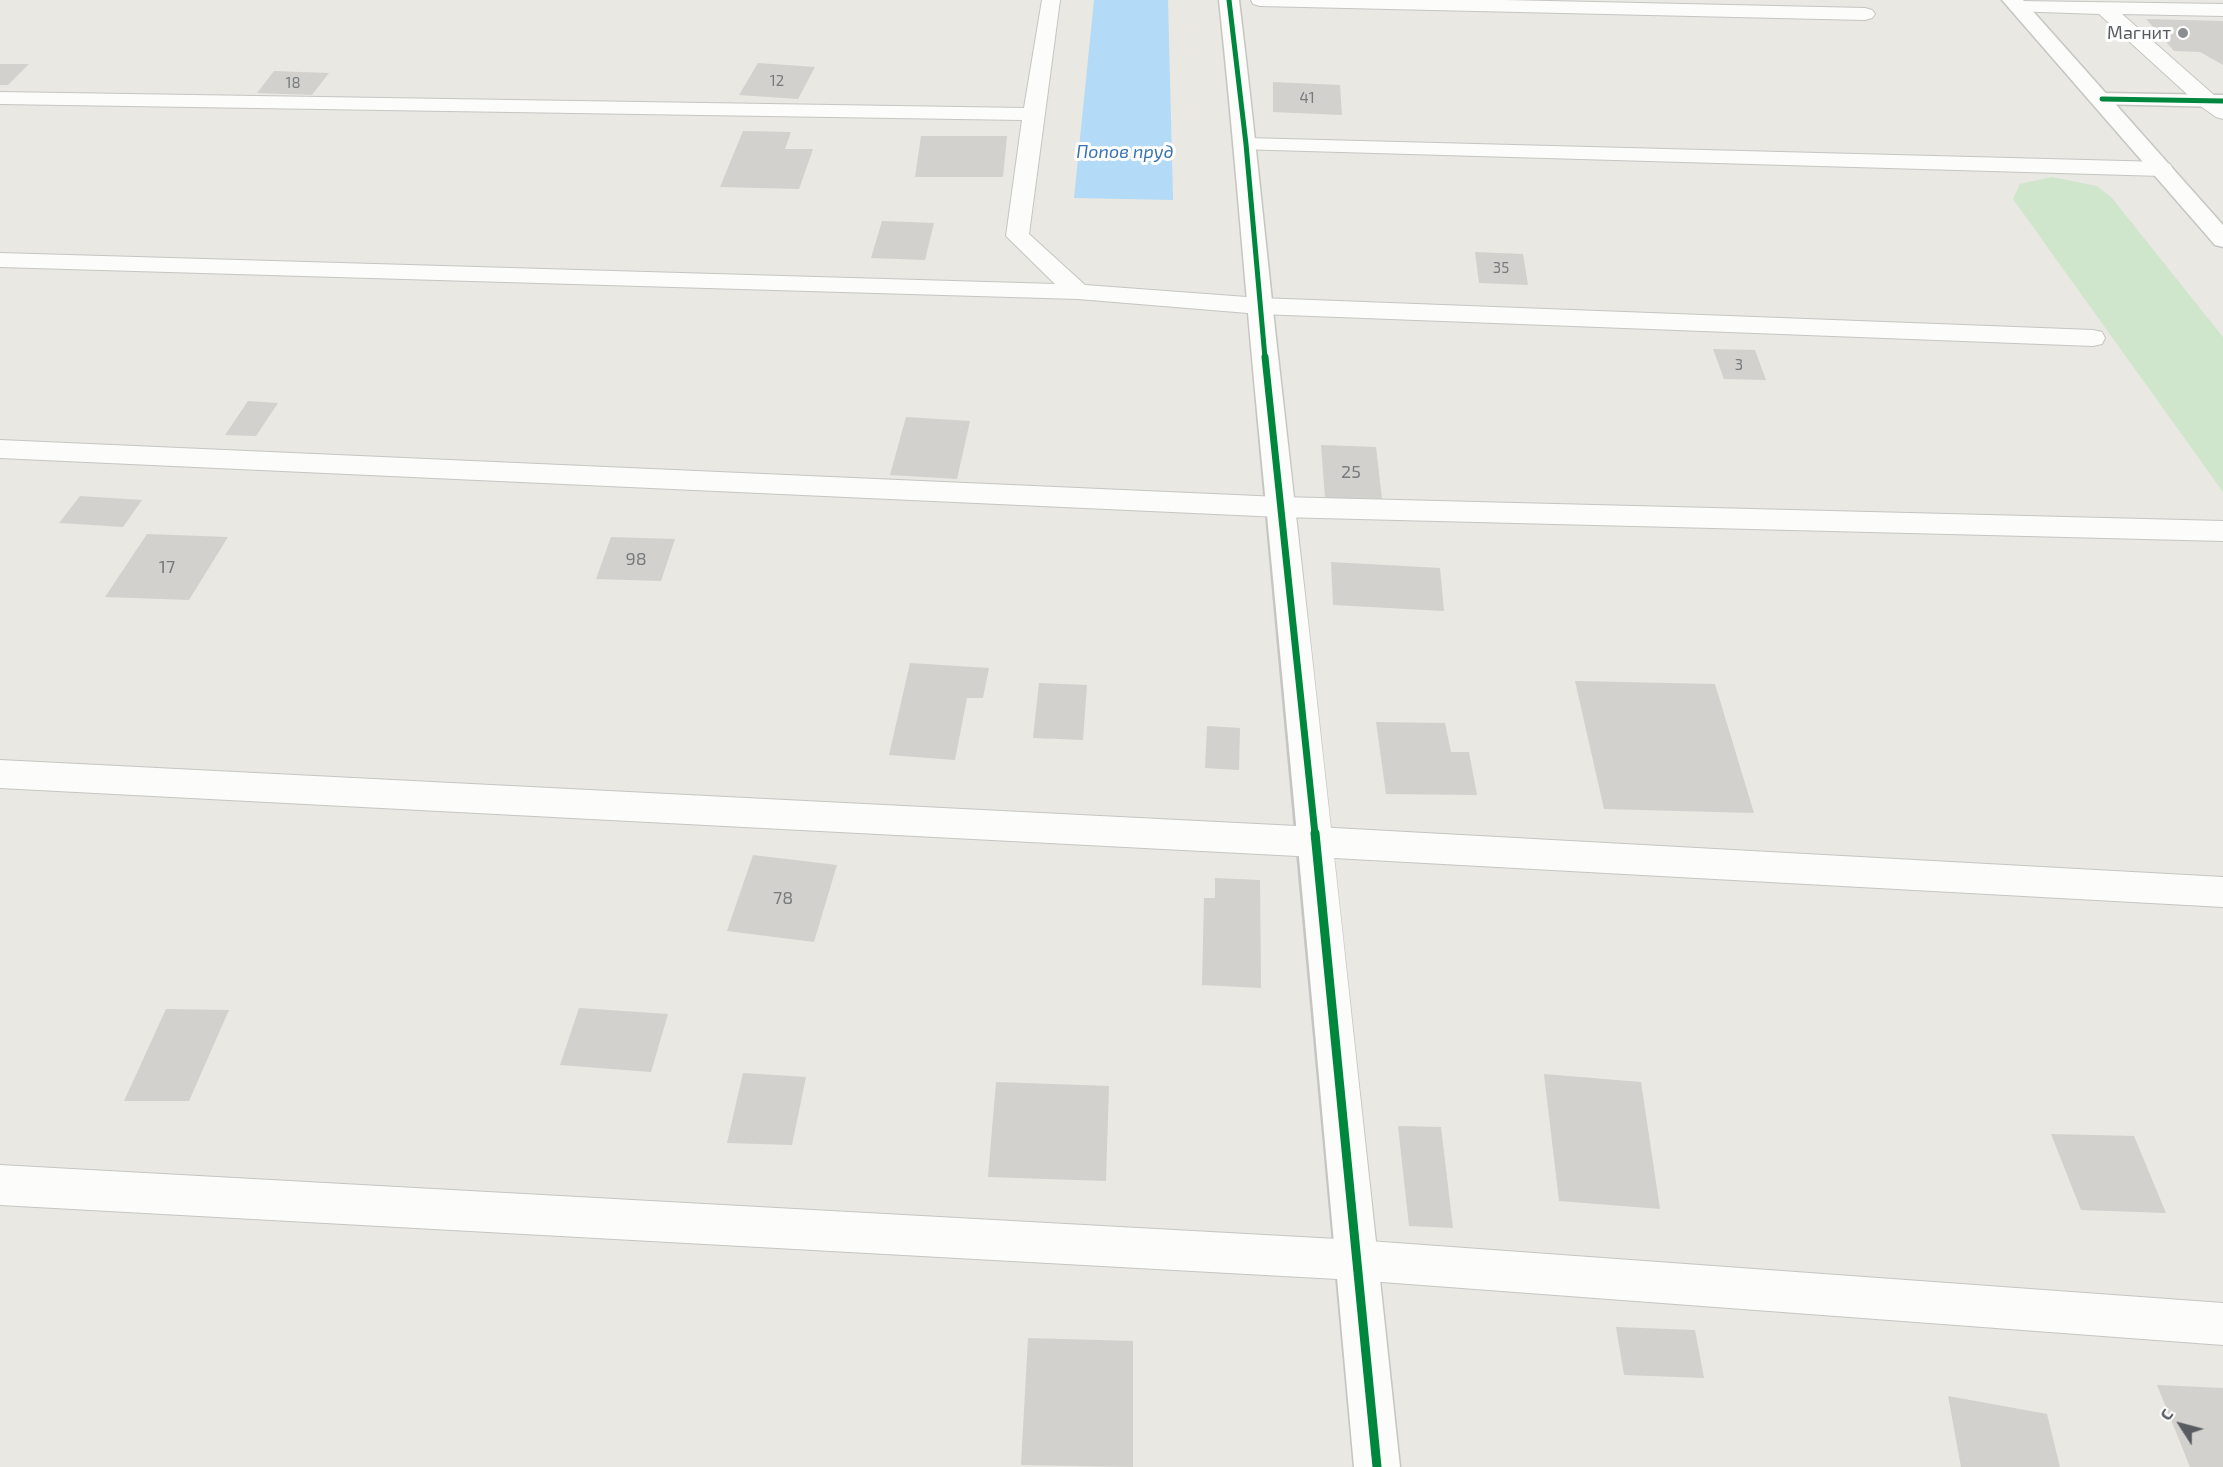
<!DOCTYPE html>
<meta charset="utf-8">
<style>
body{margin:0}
#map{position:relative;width:2223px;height:1467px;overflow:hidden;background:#e9e8e2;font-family:"Exo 2",sans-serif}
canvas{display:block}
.north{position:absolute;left:2151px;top:1395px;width:60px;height:60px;-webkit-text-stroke:4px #fff;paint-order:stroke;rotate:306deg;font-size:16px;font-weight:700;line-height:24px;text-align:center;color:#585c61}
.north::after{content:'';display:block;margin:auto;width:21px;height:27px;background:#585c61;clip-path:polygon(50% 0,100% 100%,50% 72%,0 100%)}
</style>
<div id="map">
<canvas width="2223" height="1467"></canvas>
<div class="north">С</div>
</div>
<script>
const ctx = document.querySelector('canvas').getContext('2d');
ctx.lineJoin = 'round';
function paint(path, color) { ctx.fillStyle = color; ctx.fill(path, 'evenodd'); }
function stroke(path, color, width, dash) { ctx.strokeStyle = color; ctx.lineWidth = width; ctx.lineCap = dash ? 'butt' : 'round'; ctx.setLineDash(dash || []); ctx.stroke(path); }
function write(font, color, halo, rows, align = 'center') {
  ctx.font = font + ' "Exo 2",sans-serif'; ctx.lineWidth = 6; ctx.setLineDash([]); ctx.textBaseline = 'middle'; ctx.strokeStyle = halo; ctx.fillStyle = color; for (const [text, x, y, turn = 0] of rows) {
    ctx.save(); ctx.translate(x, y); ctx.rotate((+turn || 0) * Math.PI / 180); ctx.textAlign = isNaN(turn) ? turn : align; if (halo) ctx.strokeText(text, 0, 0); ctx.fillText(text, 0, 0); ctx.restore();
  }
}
paint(new Path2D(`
 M2052,177L2097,186L2112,198L2223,337V492L2013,199L2020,184Z`), '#cfe6cc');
paint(new Path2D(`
 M1094,0H1168L1173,200L1074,198Z`), '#b3daf6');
paint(new Path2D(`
 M2146,19L2223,21V65L2200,52L2174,51Z
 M758,63L815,67L798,99L739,95Z
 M0,64H29L8,85H0Z
 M274,71L329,73L312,95L257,93Z
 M1273,82L1340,85L1342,115L1273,112Z
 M743,131L791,132L785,149H813L799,189L720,187Z
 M921,136H1007L1003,177H915Z
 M882,221L934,223L925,260L871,258Z
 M1475,252L1523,254L1528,285L1479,283Z
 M1713,349L1755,350L1766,380L1724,379Z
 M248,401L278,403L256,436L225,435Z
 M906,417L970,421L957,479L890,475Z
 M1321,445L1376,447L1382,499L1325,498Z
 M80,496L142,500L123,527L59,523Z
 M147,534L228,537L189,600L105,597Z
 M611,537L675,539L661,581L596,579Z
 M1331,562L1440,568L1444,611L1333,605Z
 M910,663L989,668L983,698H967L955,760L889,755Z
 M1575,681L1715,684L1754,813L1604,809Z
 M1039,683L1087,685L1083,740L1033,738Z
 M1376,722L1445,723L1451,752H1469L1477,795L1386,794Z
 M1207,726L1240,728L1239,770L1205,768Z
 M753,855L837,865L814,942L727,931Z
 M1215,878L1260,880L1261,988L1202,985L1204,898H1215Z
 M579,1008L668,1014L651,1072L560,1065Z
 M166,1009L229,1010L189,1101H124Z
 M743,1073L806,1077L792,1145L727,1143Z
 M1544,1074L1641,1082L1660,1209L1559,1201Z
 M996,1082L1109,1086L1106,1181L988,1177Z
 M1398,1126L1441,1127L1453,1228L1409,1226Z
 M2051,1134L2134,1136L2166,1213L2081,1210Z
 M1616,1327L1695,1330L1704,1378L1624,1375Z
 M1028,1338L1133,1341V1467L1021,1465Z
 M2157,1385L2223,1388V1467H2190Z
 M1948,1396L2047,1414L2060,1467H1961Z`), '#d2d1cd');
const service = new Path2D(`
 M1042,0H1060L1029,234L1085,285L1260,298L2093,330L2102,332L2105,338L2102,344L2093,346L1260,314L1078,299L0,267V253L1055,284L1006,236L1022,120L0,104V92L1024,108Z
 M1251,0H1504L1865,8L1872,10L1875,14L1872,18L1865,20L1260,6L1253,4Z
 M2019,1L2223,4V16L2122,14L2223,103V119L2216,117L2199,105L2099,14L2012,11L2010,7L2012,3Z
 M1246,138L2162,162L2170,164L2173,169L2170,174L2162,176L1238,149L1235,144L1238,139Z
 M0,440L1280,497L2223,521V541L1280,517L0,458Z
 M0,760L1316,827L2223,877V907L1316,857L0,788Z
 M0,1165L1355,1240L2223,1303V1345L1355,1280L0,1205Z`);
const minor = new Path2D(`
 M1219,0H1239C1255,130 1267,260 1282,391C1323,749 1362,1108 1400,1467H1354C1322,1108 1290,749 1255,391C1243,260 1233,130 1219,0Z
 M2102,93L2223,95V107L2094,104L2091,99L2094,94Z`);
const secondary = new Path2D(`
 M2002,0H2023L2223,225V247L2215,245Z`);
stroke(service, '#c5c5c3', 2);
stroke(minor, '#c5c5c3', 3);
stroke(secondary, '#c5c6c4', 3);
paint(service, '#fcfcfb');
paint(minor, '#fcfcfb');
paint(secondary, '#fcfcfb');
stroke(new Path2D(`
 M1229,0L1246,144L1265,358
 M2102,99L2223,101`), '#00873e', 5);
stroke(new Path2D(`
 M1265,357L1315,834`), '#00873e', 7);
stroke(new Path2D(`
 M1315,833L1377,1467`), '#00873e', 9);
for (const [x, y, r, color] of [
 [2183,33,6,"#8b8d8e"]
]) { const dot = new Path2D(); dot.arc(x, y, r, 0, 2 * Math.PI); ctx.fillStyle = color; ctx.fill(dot); stroke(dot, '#fff', 2); }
write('15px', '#777a7c', null, [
 ["12",777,81],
 ["18",293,83],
 ["41",1307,98],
 ["35",1501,268],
 ["3",1739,365]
]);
write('18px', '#585c61', '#fff', [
 ["Магнит",2171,33]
], 'right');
write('italic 18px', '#3974b2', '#fff', [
 ["Попов пруд",1125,152]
]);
write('18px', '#777a7c', null, [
 ["25",1351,472],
 ["98",636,559],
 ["17",167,567],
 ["78",783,898]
]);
</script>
